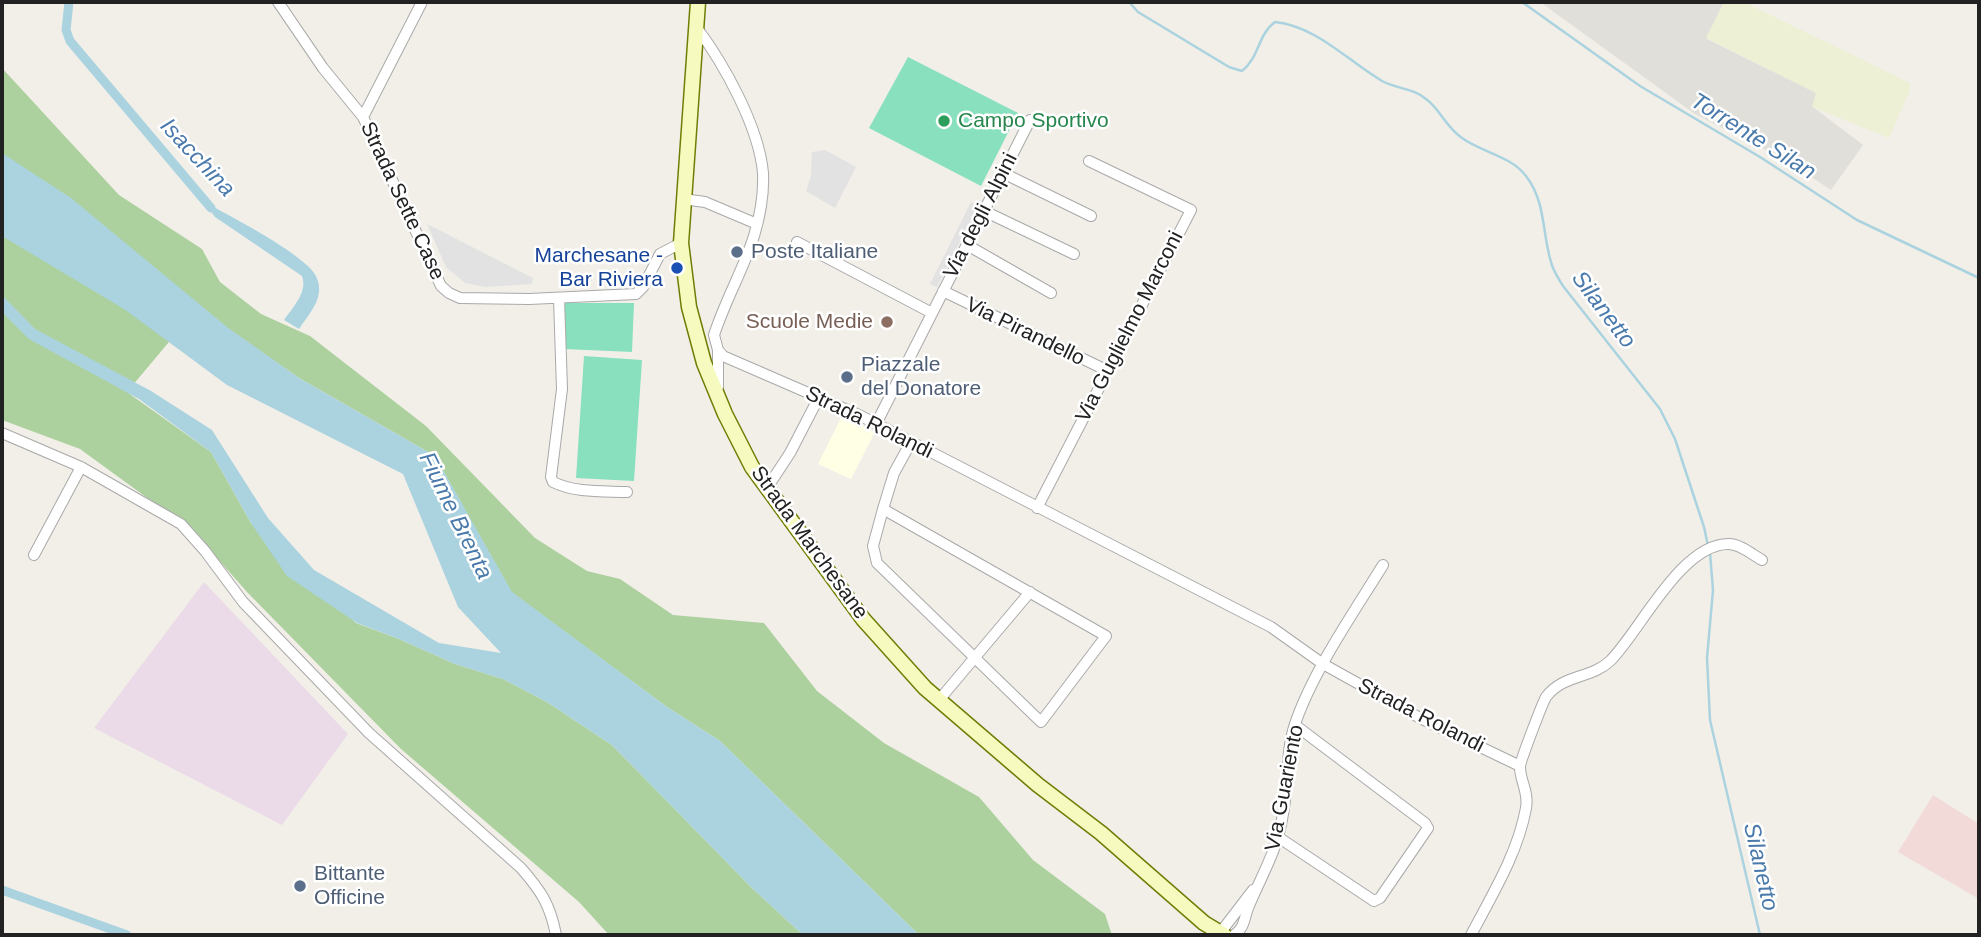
<!DOCTYPE html>
<style>
body{margin:0}
#map{position:relative;width:1981px;height:937px;overflow:hidden;background:#f2efe9;font-family:Helvetica,sans-serif}
canvas{display:block}
.frame{position:absolute;inset:0;border:4px solid #222;pointer-events:none}
</style>
<div id="map">
<canvas width="1981" height="937"></canvas>
<div class="frame"></div>
</div>
<script>
const ctx = document.querySelector('canvas').getContext('2d');
ctx.lineJoin = 'round';
function paint(path, color) { ctx.fillStyle = color; ctx.fill(path, 'evenodd'); }
function stroke(path, color, width, dash) { ctx.strokeStyle = color; ctx.lineWidth = width; ctx.lineCap = dash ? 'butt' : 'round'; ctx.setLineDash(dash || []); ctx.stroke(path); }
function write(font, color, halo, rows, align = 'center') {
  ctx.font = font + ' Helvetica,sans-serif'; ctx.lineWidth = 5; ctx.setLineDash([]); ctx.textBaseline = 'middle'; ctx.strokeStyle = halo; ctx.fillStyle = color; for (const [text, x, y, turn = 0] of rows) {
    ctx.save(); ctx.translate(x, y); ctx.rotate((+turn || 0) * Math.PI / 180); ctx.textAlign = isNaN(turn) ? turn : align; if (halo) ctx.strokeText(text, 0, 0); ctx.fillText(text, 0, 0); ctx.restore();
  }
}
paint(new Path2D(`
 M1933,795L1979,824V899L1898,852Z`), '#f2dad9');
paint(new Path2D(`
 M204,582L348,734L282,825L94,728Z`), '#ebdbe8');
paint(new Path2D(`
 M842,416L875,432L851,479L818,464Z`), '#ffffe5');
paint(new Path2D(`
 M1540,2H1724L1707,39L1817,93L1813,107L1863,145L1831,190L1789,162L1695,114Z`), '#e1dfda');
paint(new Path2D(`
 M1724,2H1744L1910,83L1909,93L1889,138L1812,107L1816,93L1706,38Z`), '#eef0d5');
paint(new Path2D(`
 M2,68L119,195L202,249L220,282L261,314L310,336L426,426L535,538L587,571L620,579L673,615L764,623L817,691L884,743L979,797L1033,860L1105,914L1112,935H919L720,741L667,707L511,592L435,456L299,378L227,328L200,305L127,392L211,452L251,523L356,623L399,639L455,664L503,679L547,702L612,745L752,888L803,935H609L579,902L401,749L247,592L194,532L80,449L2,420Z`), '#add19e');
paint(new Path2D(`
 M908,57L1018,113L981,186L869,128Z
 M565,303H634L632,352L564,349Z
 M584,356L642,360L634,481L576,478Z`), '#88e0be');
paint(new Path2D(`
 M825,150L856,167L835,208L806,191L811,176L812,152Z
 M971,202L978,206L937,287L930,284Z
 M427,224L533,278L532,284L485,287L465,283L446,267Z`), '#e2e2e2');
paint(new Path2D(`
 M2,153L71,198L227,327L299,378L435,456L512,592L667,707L720,741L919,935H803L752,888L612,745L547,702L503,679L455,664L399,639L357,623L287,576L251,523L211,452L139,399L29,339L2,312V295L35,329L151,391L212,430L268,518L314,570L439,643L501,653L458,607L403,474L227,385L124,309L2,236Z
 M203,201C235,219 283,243 309,267C316,274 320,282 319,292C318,305 306,318 299,329L284,320C293,307 308,292 302,276L215,217Z`), '#aad3df');
stroke(new Path2D(`
 M1129,2L1138,12L1229,67L1242,71C1259,58 1258,34 1275,22C1316,26 1348,61 1382,81C1397,89 1413,88 1426,99C1440,109 1445,126 1462,138C1481,152 1511,156 1526,176C1546,202 1542,233 1551,262C1553,271 1559,279 1563,286L1660,409L1675,439L1704,527L1708,546
 M1522,2L1640,86L1760,157L1857,220L1979,278
 M1710,553L1713,590L1707,658L1710,720L1760,935`), '#aad3df', 2.5);
stroke(new Path2D(`
 M69,2L66,30L70,41L211,208
 M2,890L127,935`), '#aad3df', 9);
const street = new Path2D(`
 M278,2L323,68L363,117L441,286L449,293L460,298L529,299L636,294L643,287L660,254L681,243
 M697,28C724,64 759,127 763,173C764,194 760,216 754,236C743,270 725,301 714,335L718,350L723,356L859,415L1271,627L1323,664L1420,718L1520,766
 M363,117L422,2
 M1003,173L1091,216
 M683,199L705,202L757,224
 M984,211L1074,254
 M797,242L932,313
 M967,245L1051,293
 M943,291L1108,371
 M559,298L562,389L551,477L553,482C575,493 603,491 627,492
 M718,350V387
 M876,424L1030,120
 M2,433L81,467L181,524L205,551L243,602L369,733L521,868C541,891 550,904 556,935
 M767,488L790,453L819,397
 M1037,508L1191,210L1089,161
 M883,509L1106,636L1041,722L877,563L873,546L883,509L894,473L911,442
 M34,555L81,467
 M939,700L1030,592
 M1278,837L1374,901L1380,898L1428,828L1425,823L1295,725
 M1220,933L1253,890
 M1234,935C1244,929 1244,919 1248,908C1262,874 1277,852 1283,814C1289,783 1285,754 1295,724C1313,671 1354,612 1383,565
 M1471,935C1492,895 1518,853 1526,808C1529,792 1520,781 1520,767C1520,761 1543,702 1546,697C1563,674 1591,679 1610,661C1639,633 1681,543 1729,544C1740,544 1753,555 1762,560`);
const secondary = new Path2D(`
 M698,2L681,243L689,307L704,363L725,414L752,467L863,619L925,688L1038,785L1101,833L1204,923L1224,935`);
stroke(street, '#a9a9a9', 12);
stroke(secondary, '#707d05', 17);
stroke(street, '#fff', 10);
stroke(secondary, '#f7fabf', 14);
for (const [x, y, r, color] of [
 [944,121,7,"#2e9e5b"],
 [737,252,7,"#5c6f8a"],
 [677,268,7,"#1a4fb4"],
 [887,322,7,"#8d6e63"],
 [847,377,7,"#5c6f8a"],
 [300,886,7,"#5c6f8a"]
]) { const dot = new Path2D(); dot.arc(x, y, r, 0, 2 * Math.PI); ctx.fillStyle = color; ctx.fill(dot); stroke(dot, '#fff', 2.5); }
write('21px', '#27864d', '#fff', [
 ["Campo Sportivo",958,121]
], 'left');
write('21px', '#222', '#fff', [
 ["Strada Sette Case",402,201,65],
 ["Via degli Alpini",981,216,-63],
 ["Via Guglielmo Marconi",1130,327,-63],
 ["Via Pirandello",1025,332,26],
 ["Strada Rolandi",869,423,26],
 ["Strada Marchesane",809,543,54],
 ["Strada Rolandi",1421,716,27],
 ["Via Guariento",1285,788,-79]
]);
write('21px', '#4e5e75', '#fff', [
 ["Poste Italiane",751,252],
 ["Piazzale",861,365],
 ["del Donatore",861,389],
 ["Bittante",314,874],
 ["Officine",314,898]
], 'left');
write('21px', '#164399', '#fff', [
 ["Marchesane -",663,256],
 ["Bar Riviera",663,280]
], 'right');
write('21px', '#785e54', '#fff', [
 ["Scuole Medie",873,322]
], 'right');
write('italic 23px', '#4a7aab', '#fff', [
 ["Torrente Silan",1753,137,32],
 ["Isacchina",197,158,47],
 ["Silanetto",1603,310,53],
 ["Fiume Brenta",455,516,64],
 ["Silanetto",1760,867,77]
]);
</script>
